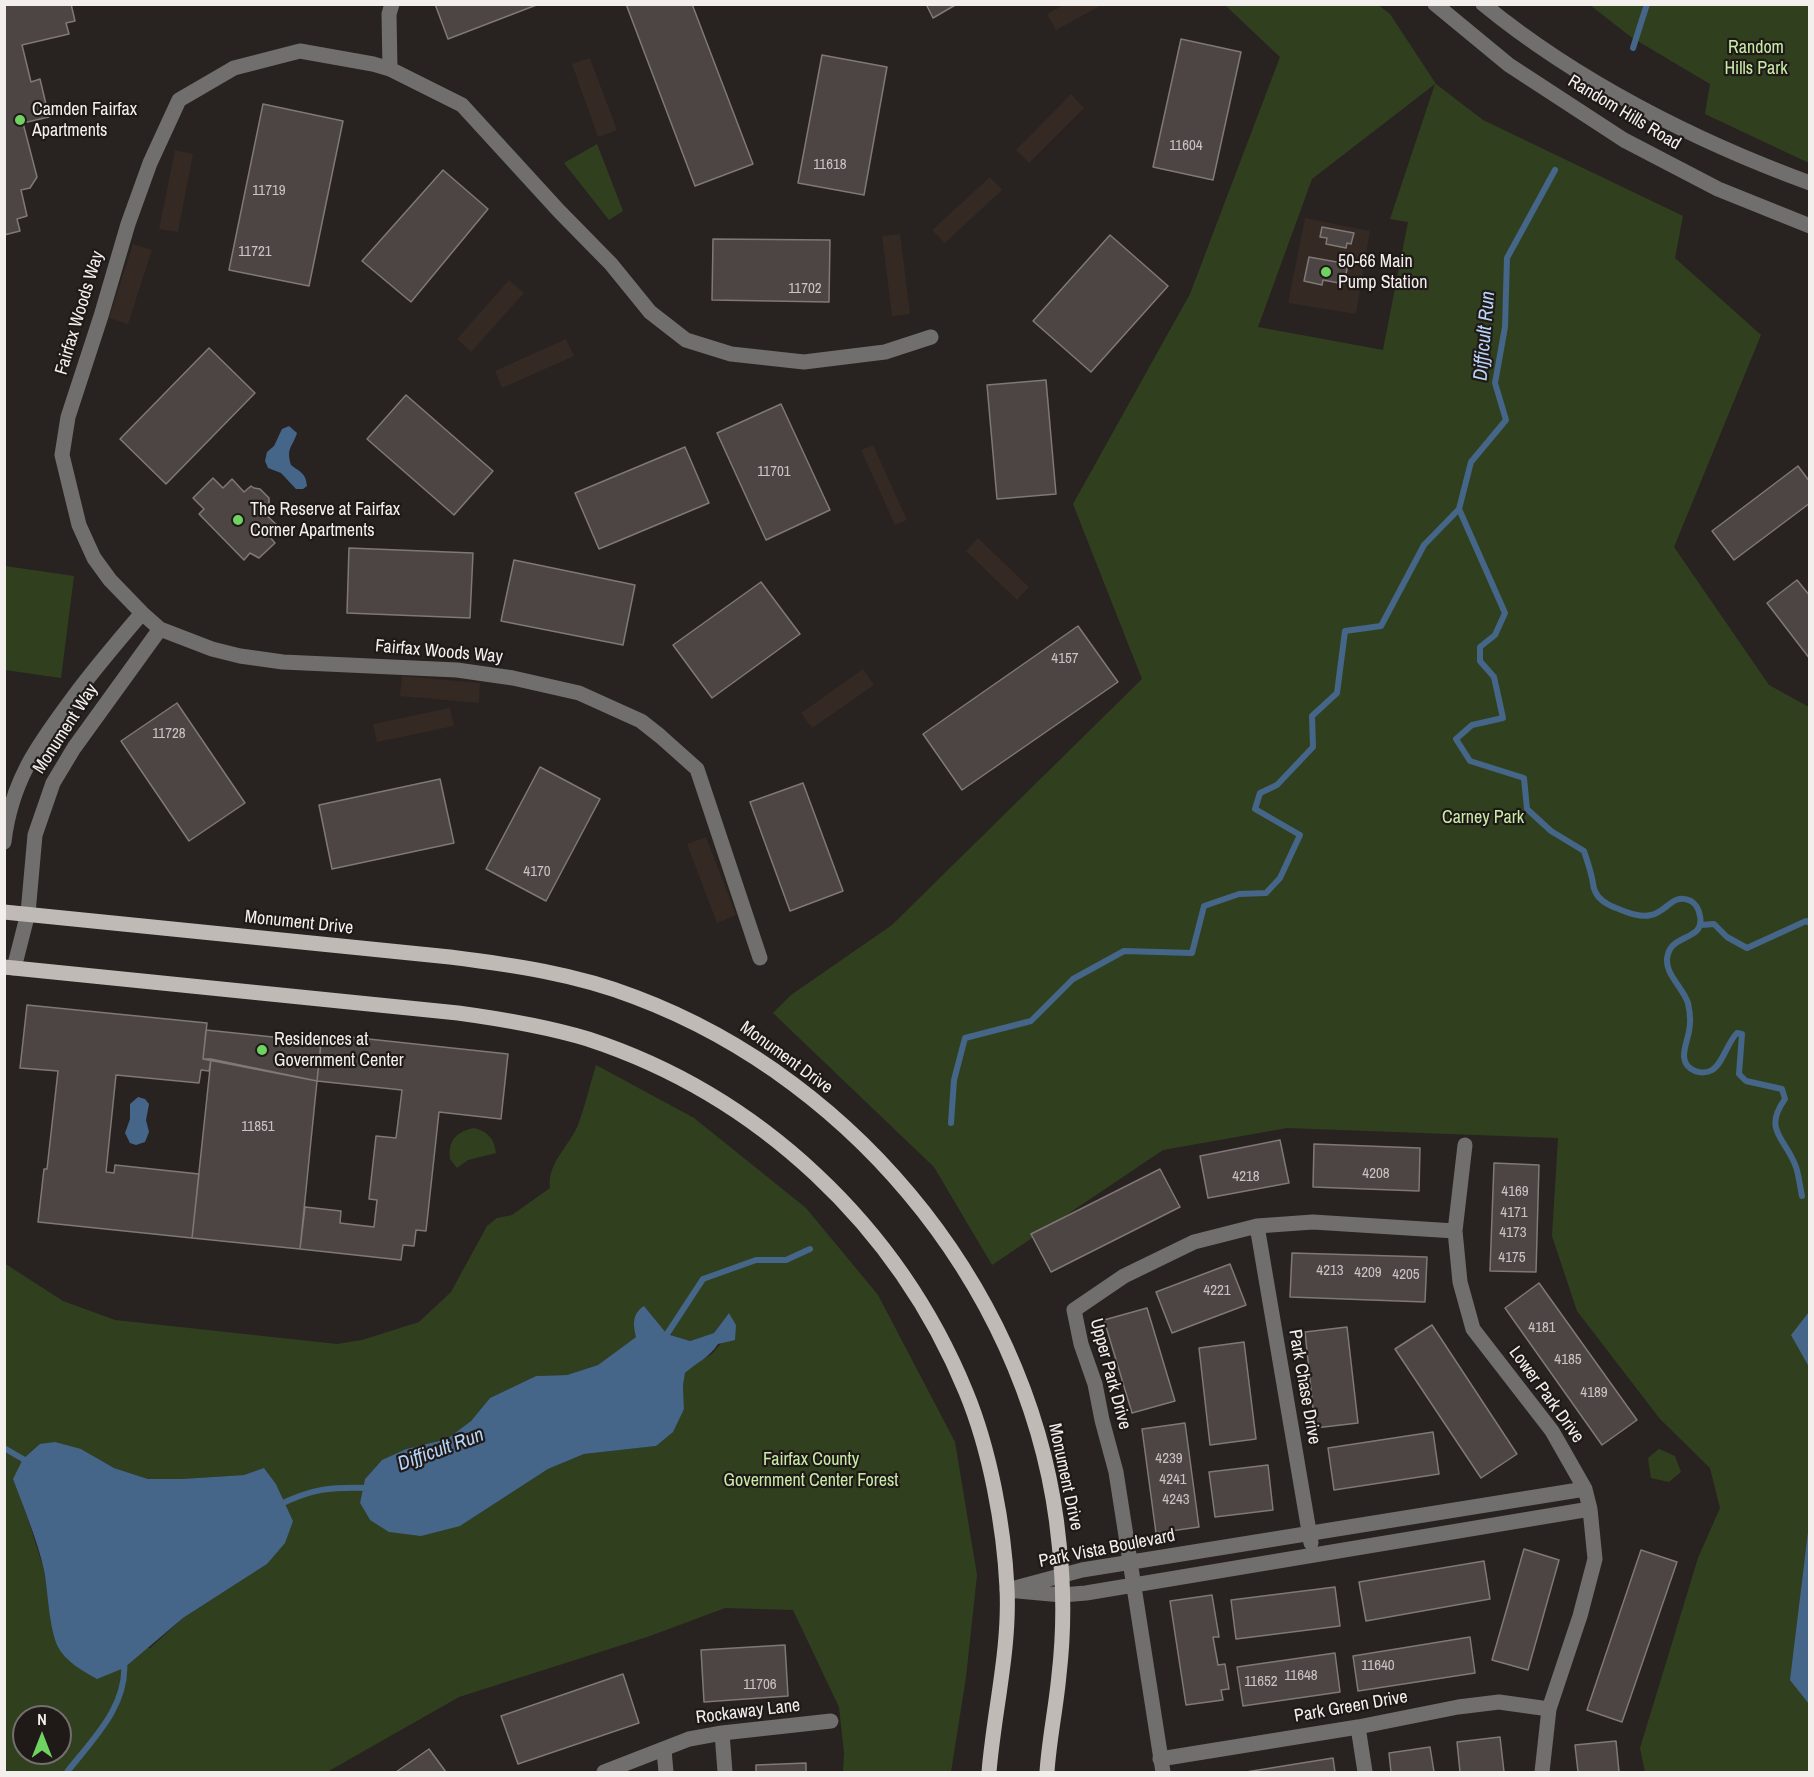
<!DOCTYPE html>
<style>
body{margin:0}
#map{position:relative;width:1814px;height:1777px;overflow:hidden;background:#282320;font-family:"Archivo Narrow",sans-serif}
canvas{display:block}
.frame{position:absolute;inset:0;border:6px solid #f2efed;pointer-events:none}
.north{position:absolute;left:12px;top:1705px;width:60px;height:60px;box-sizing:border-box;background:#1f1917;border:2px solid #736f6d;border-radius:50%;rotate:0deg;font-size:16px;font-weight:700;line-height:24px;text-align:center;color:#f2efed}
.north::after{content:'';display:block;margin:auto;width:21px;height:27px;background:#6ed360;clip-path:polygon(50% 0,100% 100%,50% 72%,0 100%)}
</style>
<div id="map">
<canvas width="1814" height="1777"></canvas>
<div class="frame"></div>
<div class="north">N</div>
</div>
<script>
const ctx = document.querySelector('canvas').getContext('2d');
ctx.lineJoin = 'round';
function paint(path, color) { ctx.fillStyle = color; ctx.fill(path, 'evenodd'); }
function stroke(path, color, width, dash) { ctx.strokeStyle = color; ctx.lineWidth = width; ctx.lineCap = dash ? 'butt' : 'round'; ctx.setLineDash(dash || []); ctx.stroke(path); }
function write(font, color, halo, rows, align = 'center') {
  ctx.font = font + ' "Archivo Narrow",sans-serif'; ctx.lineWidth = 4.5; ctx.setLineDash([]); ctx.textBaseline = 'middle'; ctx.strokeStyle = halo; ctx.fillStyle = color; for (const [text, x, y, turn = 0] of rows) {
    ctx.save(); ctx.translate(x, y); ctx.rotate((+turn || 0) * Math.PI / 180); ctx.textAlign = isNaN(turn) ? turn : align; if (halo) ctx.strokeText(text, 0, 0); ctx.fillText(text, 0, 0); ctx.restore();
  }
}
paint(new Path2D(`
 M1064,5V4L1102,5L1056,30L1047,14Z
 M590,58L617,130L598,137L572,64Z
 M1071,94L1084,108L1029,163L1016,150Z
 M175,150L193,154L178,232L159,229Z
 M990,177L1002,190L945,243L932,230Z
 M1305,218L1370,231L1356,314L1288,303Z
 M900,234L910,314L892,316L882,236Z
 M133,244L152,250L128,324L109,318Z
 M509,280L524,293L471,352L457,339Z
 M566,339L574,356L502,388L495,371Z
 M873,445L907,520L895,525L861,450Z
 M978,538L1029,587L1017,600L966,551Z
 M863,669L874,685L812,728L801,713Z
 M402,676L480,683L479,703L400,696Z
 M450,708L454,726L377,742L373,724Z
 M706,837L736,915L717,923L687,844Z`), '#342923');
paint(new Path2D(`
 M1225,5H1378L1390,14L1436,84L1483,120L1683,216L1675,258L1761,335L1674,547L1769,685L1809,707V1772H1645L1640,1748L1698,1558L1720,1508L1710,1468L1660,1419L1577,1311L1552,1236L1558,1138L1287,1128L1163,1150L992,1265L934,1167L773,1013L791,995L892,925L1142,679L1073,504L1190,294L1280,57ZM1435,84L1390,219L1408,222L1383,350L1258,327L1312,179Z
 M1590,5H1809V163L1705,114L1710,84L1631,37Z
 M597,144L623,211L609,220L564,163Z
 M5,566L74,576L61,678L5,670Z
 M596,1065L694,1118L806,1208L878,1295L955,1442L977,1575L966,1677L951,1772H843L844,1753L839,1707L793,1610L725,1608L650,1636L459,1697L327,1772H5L4,1263L63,1301L115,1320L337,1344L362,1340L419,1322L451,1292L487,1226L497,1218L512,1215L550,1188C547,1163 569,1147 578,1125C585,1106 590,1085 596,1065ZM644,1306L667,1334L690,1341L714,1333L729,1313L736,1325L712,1354L697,1362L685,1373L683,1386L684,1409L656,1446L584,1454L548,1469L460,1526L370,1520L360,1503L365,1479L381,1461L406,1449L447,1439L471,1421L490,1398L536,1376L567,1375L598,1365L636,1337ZM81,1449L114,1468L148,1479H181L244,1475L265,1469L276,1484L293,1521L267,1564L183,1618L150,1648L59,1647L50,1614L44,1570L28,1519L13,1479ZM24,1717H60V1753H24Z
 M474,1128C488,1132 494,1138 496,1153L468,1160L457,1168L450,1159C448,1140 456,1132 474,1128Z
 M1659,1449L1675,1456L1681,1472L1669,1482L1651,1478L1648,1458Z`), '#30401f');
paint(new Path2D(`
 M289,426L297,433C292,448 286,448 291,465C300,472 306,473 307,486L303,489H296L281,473L268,468L265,461L267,452L274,446L282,429Z
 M138,1097L145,1099L149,1104L146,1120L149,1132L145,1142L136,1145L130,1143L125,1133L130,1119V1104Z
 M644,1306L667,1334L690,1341L714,1333L729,1313L736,1325L735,1340L718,1344C710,1357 696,1363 685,1373L683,1386L684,1409L673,1432L656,1446L584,1454L548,1469L460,1526L421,1536L389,1532L370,1520L360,1503L365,1479L382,1460L406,1449L447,1439L471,1421L490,1398L536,1376L567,1375L598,1365L636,1337C633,1324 632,1314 644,1306Z
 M1809,1312V1367L1791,1335Z
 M55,1442L81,1449L114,1468L148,1479H181L244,1475L264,1468L276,1484L293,1521L285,1543L267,1564L183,1618L124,1668L97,1679C83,1671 66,1662 58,1647C49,1628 48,1592 44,1570C37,1539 24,1509 13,1479L23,1459L40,1444Z
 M1809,1524L1810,1704H1809L1790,1680Z`), '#456589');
stroke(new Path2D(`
 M1633,48L1647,4
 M1459,509L1505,613L1495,635L1480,647V661L1494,677L1503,718L1472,725L1456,739L1470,761L1524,778L1527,809L1551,831L1584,851C1587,860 1590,869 1592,878C1593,882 1593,887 1595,891C1598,899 1608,905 1616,908C1627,912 1639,918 1651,915C1667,912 1673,892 1691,901C1696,904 1699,910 1700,916C1705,940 1673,934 1668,954C1662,972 1683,987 1688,1003C1690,1012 1691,1022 1689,1031C1687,1044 1676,1063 1695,1071C1700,1073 1707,1073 1712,1070C1722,1065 1727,1043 1737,1033L1742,1034L1739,1074L1746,1081L1782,1089L1785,1099C1762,1131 1786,1138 1796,1167C1799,1176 1800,1187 1802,1196
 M1701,925L1714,924L1727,937L1747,948L1806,921L1810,923
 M951,1123L954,1080L965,1038L1031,1021L1073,979L1124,951L1192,953L1204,906L1239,894L1266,893L1280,878L1300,835L1255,809L1260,793L1277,785L1313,747L1312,716L1337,693L1345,631L1381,626L1424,545L1459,509L1471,462L1506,420L1495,383L1505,327L1507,258L1555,170
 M661,1339L667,1334L703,1279L756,1260H786L810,1249
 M4,1448L23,1459L28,1465
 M277,1506C312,1488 331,1487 369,1488
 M67,1772C92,1740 128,1706 124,1662`), '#456589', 6);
const building = new Path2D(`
 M4,4H71L75,21L66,23L69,34L22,45L31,82L40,79L49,117L23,123L37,177L30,188L21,190L27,216L17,219L20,231L4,235Z
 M435,4H539L448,39Z
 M626,4H692L753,164L695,186Z
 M926,4H957L933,18Z
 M1181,39L1241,52L1213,180L1153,167Z
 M822,55L887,67L864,195L798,183Z
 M263,104L343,121L309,286L229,270Z
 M443,170L488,209L411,302L362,261Z
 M1322,227L1354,233L1351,244L1347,243L1346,248L1326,244L1327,238L1320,237Z
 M1110,235L1168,286L1091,372L1033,321Z
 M713,239L830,240L829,302L712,300Z
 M1309,257L1348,264L1344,284L1323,280L1322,285L1304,281Z
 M209,348L255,393L166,484L120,439Z
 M1046,380L1056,494L997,499L987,385Z
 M406,395L493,471L454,515L367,439Z
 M781,404L830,510L766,540L717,433Z
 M685,447L709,503L599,549L575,493Z
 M1798,466L1810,482V503L1734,560L1712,531Z
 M213,478L223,488L232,479L244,492L251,486L254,488L260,489L269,498V503L272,506L265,514L278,526L269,536L275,543L259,558L250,553L244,560L199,514L204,509L193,498Z
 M349,548L473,553L470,618L347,613Z
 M514,560L635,585L623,645L501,621Z
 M1797,580L1810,596V659L1767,603Z
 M761,582L800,634L712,698L673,645Z
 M1078,626L1118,682L962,790L923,734Z
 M177,703L245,803L189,841L121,741Z
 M540,767L600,799L546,901L486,869Z
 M440,779L454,843L332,869L319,805Z
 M803,783L843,891L790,911L750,802Z
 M27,1005L207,1023L203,1059H211L209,1071L201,1070L199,1083L116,1075L106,1172L114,1173L115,1165L199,1174L192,1238L38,1222L44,1169H47L58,1071L20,1068Z
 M206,1030L321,1042L317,1081L203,1059Z
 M322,1034L508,1054L501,1119L439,1112L426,1231L416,1230L414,1246L403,1245L401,1260L300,1249L305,1207L341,1211L340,1223L374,1227L377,1200L369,1199L376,1136L396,1138L402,1090L317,1081Z
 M211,1059L317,1081L300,1249L192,1238Z
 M1280,1140L1289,1183L1208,1198L1200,1156Z
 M1314,1144L1420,1148L1419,1191L1313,1187Z
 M1494,1163L1539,1165L1536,1272L1490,1271Z
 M1160,1169L1180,1207L1051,1272L1031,1234Z
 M1292,1253L1427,1257L1425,1302L1290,1297Z
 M1230,1264L1246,1305L1172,1333L1156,1292Z
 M1539,1283L1637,1420L1602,1445L1505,1308Z
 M1147,1308L1175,1401L1132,1413L1104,1320Z
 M1432,1325L1517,1454L1481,1478L1395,1349Z
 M1347,1327L1358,1423L1315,1428L1305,1332Z
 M1244,1342L1256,1439L1210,1445L1199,1348Z
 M1185,1423L1199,1527L1156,1533L1142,1429Z
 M1433,1432L1439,1474L1334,1490L1328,1448Z
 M1268,1465L1273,1510L1215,1517L1209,1472Z
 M1524,1549L1559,1560L1528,1670L1492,1660Z
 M1641,1550L1677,1562L1622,1722L1587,1710Z
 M1484,1561L1490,1599L1366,1621L1359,1582Z
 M1335,1587L1340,1626L1236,1639L1231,1600Z
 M1212,1595L1219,1637H1213L1218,1665L1225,1664L1229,1689L1221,1690L1223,1700L1186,1705L1170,1601Z
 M1470,1637L1475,1673L1358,1691L1353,1656Z
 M785,1645L788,1696L704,1702L701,1650Z
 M1335,1653L1340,1692L1243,1706L1237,1667Z
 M623,1674L639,1723L518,1764L501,1716Z
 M1500,1737L1504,1772H1460L1457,1742Z
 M1616,1741L1619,1772H1578L1575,1745Z
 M1430,1747L1434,1772H1391L1389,1753Z
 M429,1749L446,1772H396Z
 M1333,1758L1335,1772H1246Z
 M806,1763V1772H756V1765Z`);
paint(building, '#4c4544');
stroke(building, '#807877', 1.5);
stroke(new Path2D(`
 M1435,4L1509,65L1624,140L1718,189L1810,226
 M1483,4C1577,81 1695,141 1810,183
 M390,69L389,14L392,4
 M4,842C11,782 37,746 72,699C94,669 118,641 142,613
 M760,958L697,769L660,736L641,721L579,693L513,678L457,670L283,662L240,656L212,649L160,629L142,613L110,580L94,558L79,525L62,455L68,417L101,316L128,224L150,163L179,100L234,68L300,51L373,64L390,69L462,105L559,211L611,264L650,312L686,340L731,354L804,362L885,352L931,337
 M14,968L28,913L35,835L53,783L74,748L160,629
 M1465,1145L1455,1231L1460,1282L1473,1329L1552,1431L1585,1489L1590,1509L1595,1559L1580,1616L1549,1709L1542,1772
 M1257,1226L1311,1543
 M1015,1588L1082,1570L1585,1489
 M1007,1590L1062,1595L1086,1593L1590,1509
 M1358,1727L1365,1772
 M722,1733L725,1772
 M664,1750L666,1772
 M1160,1759L1358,1727L1458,1707L1499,1702L1549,1709
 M604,1772L689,1739L722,1733L831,1721
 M1163,1772L1116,1472L1102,1420L1095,1384L1081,1344L1074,1310L1124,1276L1194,1242L1257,1226L1313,1222L1455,1231`), '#716f6d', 15);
stroke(new Path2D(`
 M4,912L450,957C513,965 576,974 635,997C861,1082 1036,1301 1059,1543C1064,1587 1064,1632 1059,1675C1056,1708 1049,1740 1047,1772
 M4,967L458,1013C502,1019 545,1026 588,1039C759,1095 898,1226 966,1392C990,1450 1004,1526 1007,1588C1010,1650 994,1711 989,1772`), '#c0bab6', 15);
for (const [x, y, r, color] of [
 [20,120,6,"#6ed360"],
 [1326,272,6,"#6ed360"],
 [238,520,6,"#6ed360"],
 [262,1050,6,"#6ed360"]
]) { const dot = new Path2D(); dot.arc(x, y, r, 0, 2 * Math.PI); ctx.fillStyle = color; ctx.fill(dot); stroke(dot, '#1f1917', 2); }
write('15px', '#c8c4c3', null, [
 ["11604",1186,146],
 ["11618",830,165],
 ["11719",269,191],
 ["11721",255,252],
 ["11702",805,289],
 ["11701",774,472],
 ["4157",1065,659],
 ["11728",169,734],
 ["4170",537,872],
 ["11851",258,1127],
 ["4208",1376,1174],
 ["4218",1246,1177],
 ["4169",1515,1192],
 ["4171",1514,1213],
 ["4173",1513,1233],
 ["4175",1512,1258],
 ["4213",1330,1271],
 ["4209",1368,1273],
 ["4205",1406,1275],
 ["4221",1217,1291],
 ["4181",1542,1328],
 ["4185",1568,1360],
 ["4189",1594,1393],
 ["4239",1169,1459],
 ["4241",1173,1480],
 ["4243",1176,1500],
 ["11640",1378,1666],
 ["11648",1301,1676],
 ["11652",1261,1682],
 ["11706",760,1685]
]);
write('18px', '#c8eca7', '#1f1917', [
 ["Random",1756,48],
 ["Hills Park",1756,69],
 ["Carney Park",1483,818],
 ["Fairfax County",811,1460],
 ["Government Center Forest",811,1481]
]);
write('18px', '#f2efed', '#1f1917', [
 ["Camden Fairfax",32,110],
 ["Apartments",32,131],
 ["50-66 Main",1338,262],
 ["Pump Station",1338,283],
 ["The Reserve at Fairfax",250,510],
 ["Corner Apartments",250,531],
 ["Residences at",274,1040],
 ["Government Center",274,1061]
], 'left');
write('18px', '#f2efed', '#1f1917', [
 ["Random Hills Road",1624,113,31],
 ["Fairfax Woods Way",80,313,-73],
 ["Fairfax Woods Way",439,652,5],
 ["Monument Way",66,729,-57],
 ["Monument Drive",299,923,6],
 ["Monument Drive",786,1058,36],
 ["Upper Park Drive",1110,1374,75],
 ["Park Chase Drive",1304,1387,80],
 ["Lower Park Drive",1546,1395,54],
 ["Monument Drive",1065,1477,78],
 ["Park Vista Boulevard",1107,1549,-11],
 ["Park Green Drive",1351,1707,-10],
 ["Rockaway Lane",748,1712,-7]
]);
write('italic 20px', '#b6d5f8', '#1f1917', [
 ["Difficult Run",1485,336,-85],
 ["Difficult Run",441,1450,-20]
]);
</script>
